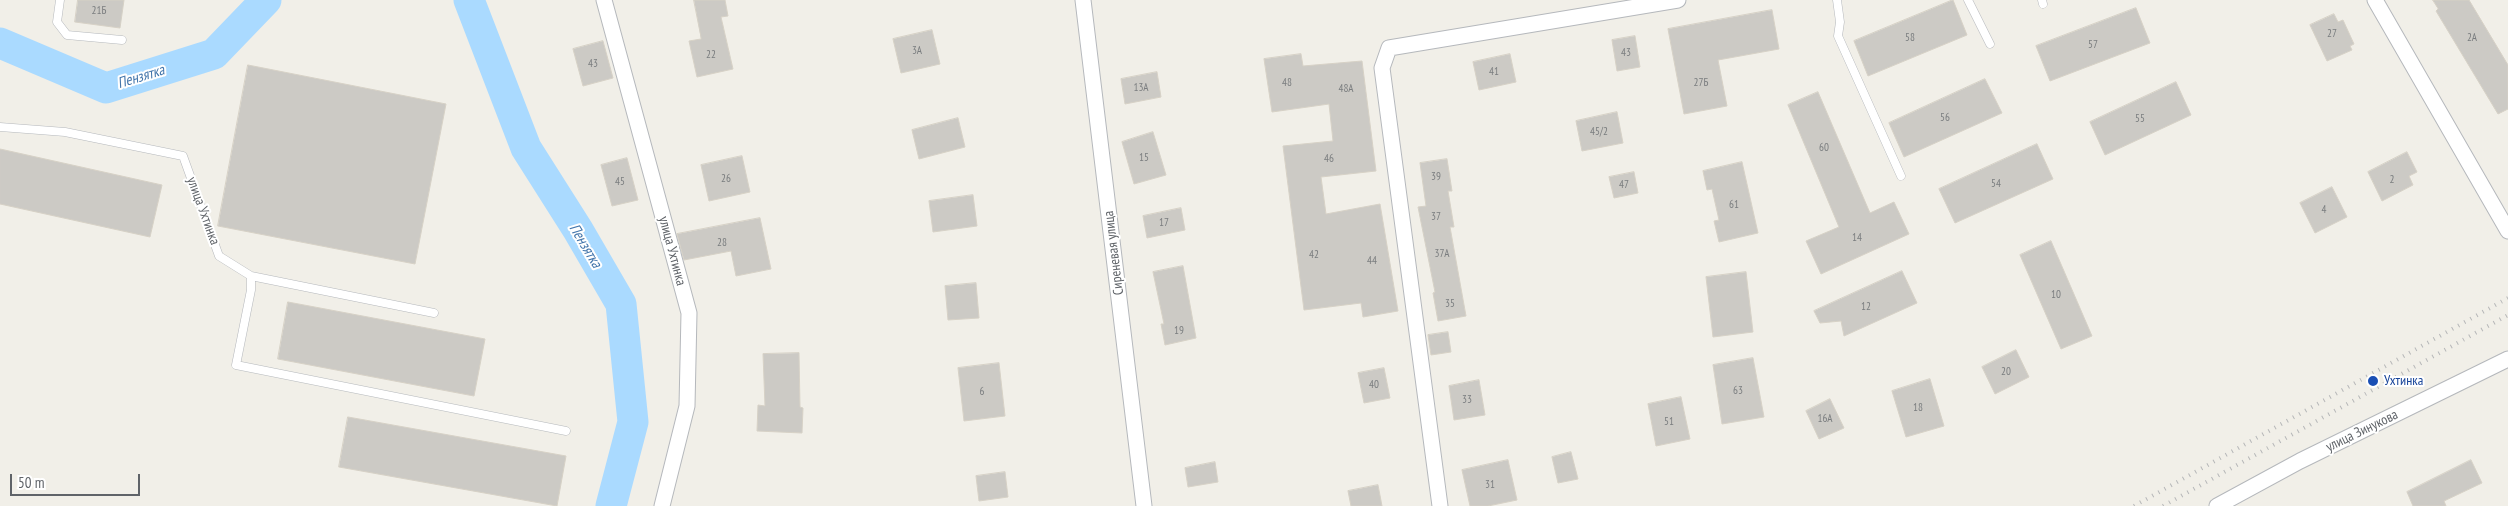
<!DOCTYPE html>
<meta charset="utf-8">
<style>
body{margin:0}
#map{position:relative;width:2508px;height:506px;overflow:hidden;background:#f1efe8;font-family:"PT Sans Narrow",sans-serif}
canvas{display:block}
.scale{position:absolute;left:10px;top:474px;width:130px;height:22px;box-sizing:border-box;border:2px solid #5f6368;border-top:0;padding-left:6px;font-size:15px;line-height:18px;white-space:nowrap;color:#5f6368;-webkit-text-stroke:4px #fff;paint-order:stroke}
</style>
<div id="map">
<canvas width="2508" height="506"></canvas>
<div class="scale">50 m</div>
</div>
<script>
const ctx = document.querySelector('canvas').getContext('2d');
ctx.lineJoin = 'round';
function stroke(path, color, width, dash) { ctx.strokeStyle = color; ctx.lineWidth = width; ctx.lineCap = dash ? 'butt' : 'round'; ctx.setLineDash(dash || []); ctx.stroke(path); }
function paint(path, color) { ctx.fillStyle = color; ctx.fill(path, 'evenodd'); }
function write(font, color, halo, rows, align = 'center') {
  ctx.font = font + ' "PT Sans Narrow",sans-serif'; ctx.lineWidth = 4; ctx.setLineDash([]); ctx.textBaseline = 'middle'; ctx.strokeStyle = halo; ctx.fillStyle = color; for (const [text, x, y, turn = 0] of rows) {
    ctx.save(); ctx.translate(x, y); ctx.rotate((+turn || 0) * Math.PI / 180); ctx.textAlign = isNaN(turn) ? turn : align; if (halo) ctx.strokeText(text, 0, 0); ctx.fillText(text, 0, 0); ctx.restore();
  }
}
stroke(new Path2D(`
 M469,0L526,148L578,230L621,304L633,422L611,506
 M0,43L106,88L214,54L266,0`), '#aadaff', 31);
const building = new Path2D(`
 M78,0H124L120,28L75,22Z
 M694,0H725L728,16L721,17L733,69L697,77L689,41L701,39Z
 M1953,0L1967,35L1868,76L1854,41Z
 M2433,0H2469L2508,65V109L2498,114L2436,11L2438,9Z
 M2136,8L2150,43L2050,81L2036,46Z
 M1772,10L1779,49L1718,60L1727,106L1684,114L1668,29Z
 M2334,14L2338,22L2343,20L2354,44L2350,46L2352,50L2327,61L2310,25Z
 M932,30L940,64L901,73L893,39Z
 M1635,36L1640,67L1617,71L1612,40Z
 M603,41L613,78L583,86L573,49Z
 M1301,54L1303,66L1362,61L1376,171L1321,177L1326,214L1380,204L1398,311L1363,317L1361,303L1304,310L1283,146L1333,141L1329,104L1272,112L1264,59Z
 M1510,54L1516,82L1479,90L1473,62Z
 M248,65L446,104L415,264L218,226Z
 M1157,72L1161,97L1125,104L1121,79Z
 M1985,79L2002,113L1904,157L1889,123Z
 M2176,82L2191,115L2105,155L2090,122Z
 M1818,92L1870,213L1894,202L1909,234L1821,274L1806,241L1839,227L1788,105Z
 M1617,112L1623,143L1582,151L1576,121Z
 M958,118L965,147L919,159L912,130Z
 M1153,132L1166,175L1134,184L1122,142Z
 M2037,144L2053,179L1955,223L1939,189Z
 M0,149L162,185L150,237L0,204Z
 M2407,152L2417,172L2409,176L2413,185L2382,201L2368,172Z
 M742,156L750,192L709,201L701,165Z
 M627,158L638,200L612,206L601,165Z
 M1447,159L1452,191H1448L1454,227H1450L1466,316L1438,321L1433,293L1435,292L1418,207L1426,206L1420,163Z
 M1742,162L1758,233L1719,242L1714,221L1719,220L1712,189L1707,190L1703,171Z
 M1634,172L1638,193L1614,198L1609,177Z
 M2332,187L2347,217L2315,233L2300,203Z
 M973,195L977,226L933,232L929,201Z
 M1181,208L1185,230L1147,238L1143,216Z
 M760,218L771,269L736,276L731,251L684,260L677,234Z
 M2051,241L2092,336L2061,349L2020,255Z
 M1183,266L1196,338L1165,345L1161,324H1164L1153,272Z
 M1902,271L1917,303L1844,336L1841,321L1820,323L1814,311Z
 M1746,272L1753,332L1713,337L1706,277Z
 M976,283L979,318L948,320L945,286Z
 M288,302L485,339L474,396L278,359Z
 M1448,332L1451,352L1431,355L1428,335Z
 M2016,350L2029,377L1995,394L1982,367Z
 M799,353L800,407L803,408L802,433L757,431L758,405L765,406L763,354Z
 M1753,358L1764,417L1722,424L1713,365Z
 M999,363L1005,416L964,421L958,368Z
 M1384,368L1390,398L1364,403L1358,373Z
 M1930,379L1944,426L1906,437L1892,391Z
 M1479,380L1485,415L1454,420L1449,386Z
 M1681,397L1690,439L1656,446L1648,404Z
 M1830,399L1844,428L1819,439L1806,411Z
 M348,417L566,456L557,506L339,467Z
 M1571,452L1578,479L1558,483L1552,457Z
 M1508,460L1517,500L1488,506H1470L1462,470Z
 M2471,460L2482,483L2444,501L2446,506H2413L2407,492Z
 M1215,462L1218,482L1188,487L1185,468Z
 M1005,472L1008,497L979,501L976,476Z
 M1378,485L1382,506H1351L1348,491Z`);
paint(building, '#cccac5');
stroke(building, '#d6d1c6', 1);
const lane = new Path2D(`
 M60,0L57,22L67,35L122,40
 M1837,0L1840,22L1838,36L1901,176
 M1968,0L1990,44
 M2042,0L2043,4
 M0,127L65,132L183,156L219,256L251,276L434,313
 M251,276V290L236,365L566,431`);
const street = new Path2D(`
 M604,0L689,313L687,406L662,506
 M1083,0L1144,506
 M2375,0L2508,231
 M1440,506L1382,68L1389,48L1678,0
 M2217,506L2300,461L2508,359`);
stroke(lane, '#b5b8bc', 9);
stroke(street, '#b5b8bc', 17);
stroke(lane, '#fff', 8);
stroke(street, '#fff', 15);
stroke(new Path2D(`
 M2134,506L2508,298
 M2163,506L2508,315`), '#b6b7b8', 4, [1, 6]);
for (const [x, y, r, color] of [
 [2373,381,6,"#1a4fb4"]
]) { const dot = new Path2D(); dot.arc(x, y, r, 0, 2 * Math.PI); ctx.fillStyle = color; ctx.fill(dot); stroke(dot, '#fff', 2); }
write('11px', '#7a7d7f', null, [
 ["21Б",99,11],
 ["27",2332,34],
 ["58",1910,38],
 ["2А",2472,38],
 ["57",2093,45],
 ["3А",917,51],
 ["43",1626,53],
 ["22",711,55],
 ["43",593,64],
 ["41",1494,72],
 ["48",1287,83],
 ["27Б",1701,83],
 ["13А",1141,88],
 ["48А",1346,89],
 ["56",1945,118],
 ["55",2140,119],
 ["45/2",1599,132],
 ["60",1824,148],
 ["15",1144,158],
 ["46",1329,159],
 ["39",1436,177],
 ["26",726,179],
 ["2",2392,180],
 ["45",620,182],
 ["54",1996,184],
 ["47",1624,185],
 ["61",1734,205],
 ["4",2324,210],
 ["37",1436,217],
 ["17",1164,223],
 ["14",1857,238],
 ["28",722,243],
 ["37А",1442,254],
 ["42",1314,255],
 ["44",1372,261],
 ["10",2056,295],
 ["35",1450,304],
 ["12",1866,307],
 ["19",1179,331],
 ["20",2006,372],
 ["40",1374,385],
 ["63",1738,391],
 ["6",982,392],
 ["33",1467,400],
 ["18",1918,408],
 ["16А",1825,419],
 ["51",1669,422],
 ["31",1490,485]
]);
write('14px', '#5f6368', '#fff', [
 ["улица Ухтинка",203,211,70],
 ["улица Ухтинка",672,251,75],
 ["Сиреневая улица",1114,253,-97],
 ["улица Зинукова",2362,431,-26]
]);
write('14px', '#164399', '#fff', [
 ["Ухтинка",2384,381]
], 'left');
write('italic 15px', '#4174aa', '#fff', [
 ["Пензятка",141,77,-17],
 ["Пензятка",585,246,59]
]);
</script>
